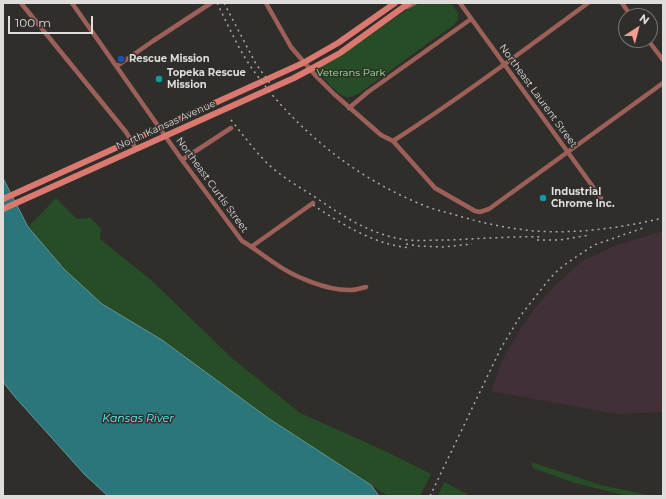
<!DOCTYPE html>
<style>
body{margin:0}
#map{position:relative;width:666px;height:499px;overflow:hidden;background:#302e2b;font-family:Montserrat,sans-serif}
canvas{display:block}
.frame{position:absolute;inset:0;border:4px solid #deddda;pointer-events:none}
.north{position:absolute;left:618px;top:8px;width:40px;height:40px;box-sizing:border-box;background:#302e2b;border:1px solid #767471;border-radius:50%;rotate:36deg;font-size:11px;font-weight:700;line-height:16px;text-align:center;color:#deddda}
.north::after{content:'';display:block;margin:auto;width:14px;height:18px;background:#f59c93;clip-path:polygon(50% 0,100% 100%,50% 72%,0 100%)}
.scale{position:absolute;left:8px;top:16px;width:85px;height:18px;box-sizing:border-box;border:2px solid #deddda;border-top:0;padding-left:5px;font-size:12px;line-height:14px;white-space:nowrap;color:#deddda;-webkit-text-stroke:3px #302e2b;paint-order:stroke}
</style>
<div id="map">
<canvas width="666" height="499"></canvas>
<div class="frame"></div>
<div class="north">N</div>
<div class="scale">100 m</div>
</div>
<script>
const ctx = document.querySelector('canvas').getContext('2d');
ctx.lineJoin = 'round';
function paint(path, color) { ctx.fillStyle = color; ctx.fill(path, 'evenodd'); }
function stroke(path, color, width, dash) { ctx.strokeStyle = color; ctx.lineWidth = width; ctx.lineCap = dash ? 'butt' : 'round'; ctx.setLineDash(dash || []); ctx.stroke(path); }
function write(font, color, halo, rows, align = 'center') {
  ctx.font = font + ' Montserrat,sans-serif'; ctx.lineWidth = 3; ctx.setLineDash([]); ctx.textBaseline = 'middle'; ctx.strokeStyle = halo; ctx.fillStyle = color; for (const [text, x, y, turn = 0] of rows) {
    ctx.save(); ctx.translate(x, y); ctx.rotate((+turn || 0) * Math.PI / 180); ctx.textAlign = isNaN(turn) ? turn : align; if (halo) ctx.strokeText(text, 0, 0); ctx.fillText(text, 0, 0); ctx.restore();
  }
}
paint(new Path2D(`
 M663,231V412L617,414L491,391L502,361L518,333L535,308L555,286L582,261L615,246Z`), '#423038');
paint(new Path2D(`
 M421,3H451L458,13V19L454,25L424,46L361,92C357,94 352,98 346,97C339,96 322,76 316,70L356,45L408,9Z
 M56,198L77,219L91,218L101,229L100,239L151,280L233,359L300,413L385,451L431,474L420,496H388L268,419L162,340L102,304L64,269L28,227Z
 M531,462L601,485L652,496H627L575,483L533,468Z
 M444,482L467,494L471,496H438Z`), '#274d26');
const water = new Path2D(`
 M3,178L28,227L64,269L102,304L162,340L268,418L371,485L379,496H108L85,475L15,397L3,382Z`);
paint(water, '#2b767a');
stroke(water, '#619597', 1);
stroke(new Path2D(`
 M21,3L126,132L136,149
 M72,3L182,160L242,241C253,247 262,255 273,262C292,276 327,291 351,290C356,290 361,288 366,287
 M266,3L291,47L316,76L334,94L381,135L393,141L435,188L475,211L480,212L489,209L663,83
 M460,3L601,198
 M622,3L631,16
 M407,7L415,3
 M648,40L663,60
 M117,66L153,41L211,3
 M349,108L368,92L471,19
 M393,141C460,98 524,50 588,3
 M182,160L231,128
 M251,247L313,203`), '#9d6059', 4.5);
stroke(new Path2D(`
 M3,199L303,63L338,43L395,3
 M3,209L294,78L322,63L340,53L409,3`), '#db7970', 6);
stroke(new Path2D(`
 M217,3C229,27 240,53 256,74C299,133 360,181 428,207C435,210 442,211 449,213C477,222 505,228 534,231C577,234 621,228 663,218
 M224,3L256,64L272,86
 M231,120C243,135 254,150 268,164C282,177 299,187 315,197C344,217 371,235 407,240C420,241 434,240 446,240C479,239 511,236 543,237
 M313,205C343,225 375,245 411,248
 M537,240H560L589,235
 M406,244L418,246L443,247L472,244
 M430,496L501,348L521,315L547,282L555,273L567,263L594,245L646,227`), '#abaaa7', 1.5, [2, 4]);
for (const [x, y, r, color] of [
 [121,59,4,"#1a4fb4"],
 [159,79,4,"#0f9aa8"],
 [543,198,4,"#0f9aa8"]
]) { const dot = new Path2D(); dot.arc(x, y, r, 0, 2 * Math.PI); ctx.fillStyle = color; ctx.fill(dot); stroke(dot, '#302e2b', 1.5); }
write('bold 10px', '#deddda', '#302e2b', [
 ["Rescue Mission",129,59],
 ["Topeka Rescue",167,73],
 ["Mission",167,85],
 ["Industrial",551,192],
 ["Chrome Inc.",551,204]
], 'left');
write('10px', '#9bf397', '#302e2b', [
 ["Veterans Park",351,73]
]);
write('10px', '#deddda', '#302e2b', [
 ["Northeast Laurent Street",538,96,54],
 ["North Kansas Avenue",166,125,-24],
 ["Northeast Curtis Street",212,185,54]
]);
write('italic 11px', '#65f2f9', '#302e2b', [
 ["Kansas River",138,419]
]);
</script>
